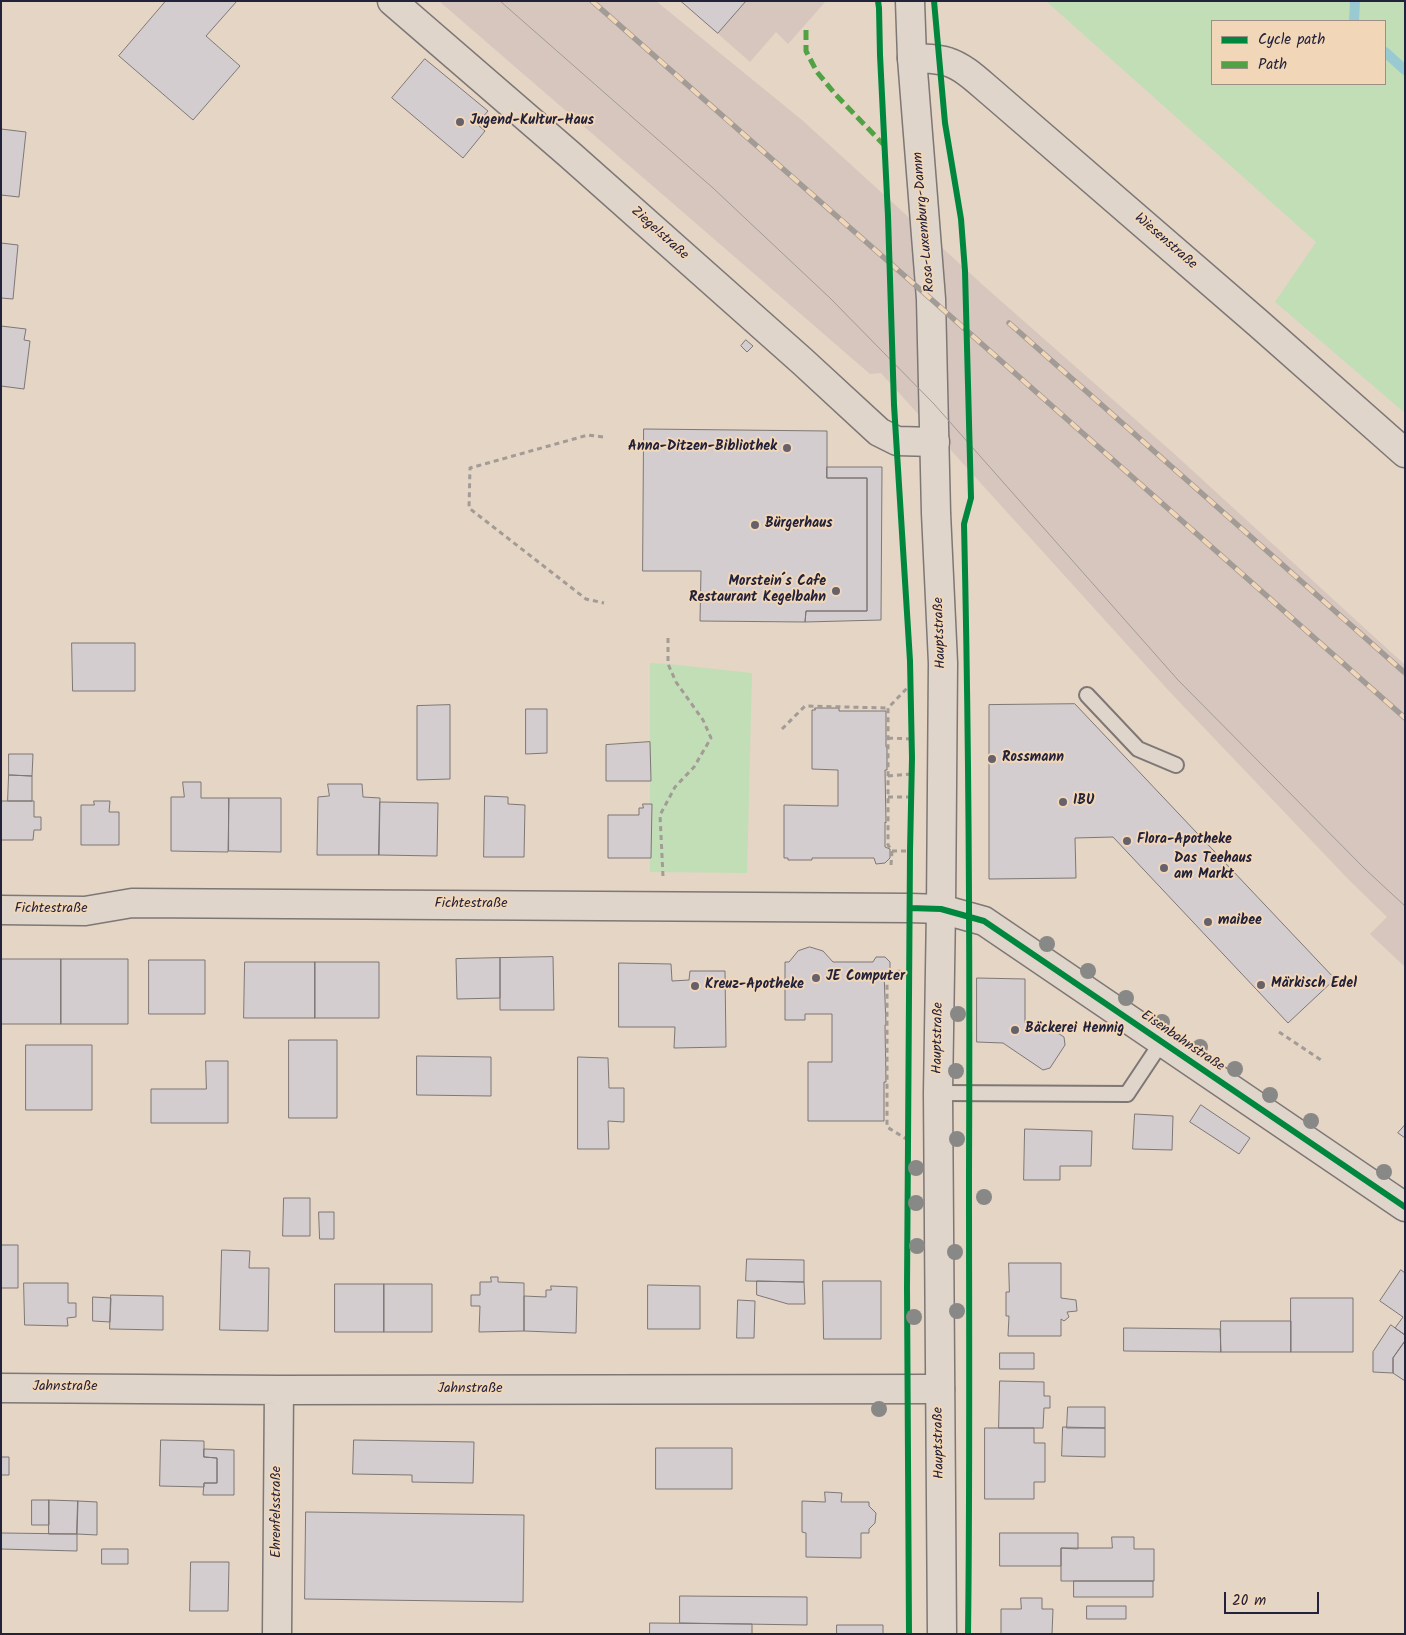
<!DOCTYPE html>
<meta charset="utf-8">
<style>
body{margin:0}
#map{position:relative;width:1406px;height:1635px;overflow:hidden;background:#e4d5c5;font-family:Kalam,sans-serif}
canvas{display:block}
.frame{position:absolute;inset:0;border:2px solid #22223b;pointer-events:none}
.legend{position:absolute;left:1211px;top:20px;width:175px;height:65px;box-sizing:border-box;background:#f1d6b8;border:1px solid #9e8e86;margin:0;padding:6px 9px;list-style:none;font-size:15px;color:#22223b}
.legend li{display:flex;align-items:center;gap:10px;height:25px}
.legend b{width:25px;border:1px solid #9e8e86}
.scale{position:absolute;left:1224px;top:1592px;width:95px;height:22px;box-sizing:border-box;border:2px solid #22223b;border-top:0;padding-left:6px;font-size:15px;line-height:18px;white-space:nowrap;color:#22223b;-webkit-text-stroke:4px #f1d6b8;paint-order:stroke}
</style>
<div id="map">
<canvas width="1406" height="1635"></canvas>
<div class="frame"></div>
<ul class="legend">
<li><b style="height:6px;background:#00873e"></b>Cycle path</li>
<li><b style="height:6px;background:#50a245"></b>Path</li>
</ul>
<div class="scale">20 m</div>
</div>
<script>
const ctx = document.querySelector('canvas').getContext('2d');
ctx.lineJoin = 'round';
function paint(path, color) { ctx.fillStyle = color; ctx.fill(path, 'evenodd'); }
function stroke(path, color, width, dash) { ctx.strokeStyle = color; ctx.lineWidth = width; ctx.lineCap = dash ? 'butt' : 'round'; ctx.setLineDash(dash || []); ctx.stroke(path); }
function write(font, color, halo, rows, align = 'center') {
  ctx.font = font + ' Kalam,sans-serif'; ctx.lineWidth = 4; ctx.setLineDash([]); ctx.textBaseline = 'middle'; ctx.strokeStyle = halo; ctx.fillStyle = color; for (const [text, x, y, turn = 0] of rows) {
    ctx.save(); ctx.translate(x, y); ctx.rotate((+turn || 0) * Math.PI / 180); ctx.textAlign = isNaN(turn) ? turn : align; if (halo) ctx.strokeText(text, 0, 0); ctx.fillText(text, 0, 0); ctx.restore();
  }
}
paint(new Path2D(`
 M439,1H656L802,120L984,286L1170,450L1405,665V967L1370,934L1387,917L1349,880L1169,691L881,373L870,374Z
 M681,1H826L788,44L776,32L750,62Z`), '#d6c6be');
paint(new Path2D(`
 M1046,1H1405V413L1275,302L1316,242ZM1212,21H1385V84H1212Z
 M650,663L668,664L752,673L747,873L650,872Z`), '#c2deb7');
stroke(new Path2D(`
 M1354,21L1355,1
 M1385,52L1405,70`), '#99cad1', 10);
const building = new Path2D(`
 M166,1H237L206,36L240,66L193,120L119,56Z
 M681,1H746L718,33Z
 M425,59L488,111L477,124L485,131L463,158L392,98Z
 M1,129L26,132L19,197L1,195Z
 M1,243L18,245L13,299L1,298Z
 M1,326L26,329L24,340L30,341L24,389L1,386Z
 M746,340L753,346L747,352L741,346Z
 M644,429L827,431V478H867V611H806L805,622L700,621L701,571H643Z
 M827,467H882L881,620L805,622L806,611H867V478H827Z
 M72,643H135V691H73Z
 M1075,704L1335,979L1288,1023L1113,837L1075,838L1076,878L989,879V705Z
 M450,705V779L417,780V706Z
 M815,708H839V711H886V747H887V770H885L886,823L885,822V847L890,849V858L885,863L876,864L874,858H812V860H788V858H784V805L838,806V770L812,769V710H815Z
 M526,709H547V753L526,754Z
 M650,742L651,781H606V745Z
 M9,754H33L32,776L9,775Z
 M9,775L32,776V801H8Z
 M183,782H201V798H229L228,852L171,851V797H184Z
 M328,784H362L363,797L380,798L379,855H317L318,797L329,796Z
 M485,796L508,797V804L525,805L524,857H484Z
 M229,798H281V852L229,851Z
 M1,801H34V817H41V830H34L33,840H1Z
 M94,801H110L109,812H119V845H81V805H94Z
 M380,802L438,803L437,856L379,855Z
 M643,804H652L651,858H608V815H639V808H643Z
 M810,947L823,951L833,962H873L876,957H885L890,962V971L884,973L886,1025H885L886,1082H884V1121H808V1062H832V1014H805V1020H785V962H789L798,951Z
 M553,957L554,1010H500V958Z
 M500,958V998L457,999L456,959Z
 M1,959H61V1024H1Z
 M61,959H128V1024H61Z
 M149,960H205V1014H149Z
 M245,962H315V1018H244Z
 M315,962H379V1018H315Z
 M619,963L671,964L672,981L689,980L690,971H725L726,1047L674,1048L675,1027H619Z
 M977,978L1025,979V1023H1042L1064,1037L1065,1045L1050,1068L1043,1070L1003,1043L977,1042Z
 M289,1040H337V1118H289Z
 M26,1045H92V1110H26Z
 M417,1056L491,1057V1096L417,1095Z
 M578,1057L608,1058L609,1088H624V1122L608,1121L609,1149H578Z
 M206,1061H228V1123H151V1089H206Z
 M1201,1105L1250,1138L1239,1154L1190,1122Z
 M1135,1114L1173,1116L1172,1150L1133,1149Z
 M1405,1125V1138L1398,1133Z
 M1025,1129L1092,1131L1091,1166H1060V1180H1024Z
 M284,1198H310V1236H283Z
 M319,1212H334V1239H320Z
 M1,1245H18V1288H1Z
 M222,1250L250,1251L249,1268H269L268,1331L220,1330Z
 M747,1259L804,1260V1282L746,1281Z
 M1009,1263H1061V1298L1076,1300L1077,1311L1067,1312L1069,1317L1064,1321L1061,1319V1336H1008L1009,1316H1006V1292H1009Z
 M1401,1270L1405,1273V1335L1395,1328L1403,1317L1380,1301Z
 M491,1277H498V1282L524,1283V1331L479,1332L480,1306H471V1295H480V1282H491Z
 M757,1281L804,1282L805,1304H788L757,1295Z
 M823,1281H881V1339H824Z
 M24,1283H68V1303H76V1317L67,1318L68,1326L25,1325Z
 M335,1284H384V1332H335Z
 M384,1284H432V1332H384Z
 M648,1285L700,1286V1329H648Z
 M551,1286L577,1287L576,1333L524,1331V1296L546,1297V1290H551Z
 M111,1295L163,1296V1330L110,1329Z
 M93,1297L111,1298L110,1322L93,1321Z
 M1291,1298H1353V1352H1291Z
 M738,1300L755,1301L754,1338H737Z
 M1221,1321H1291V1352H1221Z
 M1391,1325L1405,1335V1341L1393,1358V1373L1373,1372V1352Z
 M1124,1328L1220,1329L1221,1352L1124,1351Z
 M1405,1341V1381L1393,1373V1358Z
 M1000,1353H1034V1369H1000Z
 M1000,1381L1044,1382V1396H1050V1408H1044L1043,1428H999Z
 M1068,1407H1105V1428H1067Z
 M1063,1427L1105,1428V1457L1062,1456Z
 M985,1428H1034V1443H1045V1482H1034V1499H985Z
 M161,1440L204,1441V1457L217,1458V1483H204V1487L160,1486Z
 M354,1440L474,1442L473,1483L412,1482V1475L353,1474Z
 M656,1448H732V1489H656Z
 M204,1449L234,1450V1495H203L204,1483H217V1458L204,1457Z
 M1,1457H9V1475H1Z
 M825,1492L842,1493L841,1502H869V1506L876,1513L875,1523L869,1529V1533H861V1558L806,1557V1533L802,1532V1501L825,1502Z
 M32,1500H49V1525H32Z
 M49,1500L78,1501L77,1534H49Z
 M78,1501L97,1502V1535L77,1534Z
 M306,1512L524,1515L523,1602L305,1599Z
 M1,1533L77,1534V1551L1,1549Z
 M1000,1533H1078V1549L1061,1548V1566H1000Z
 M1112,1537H1134V1549H1154V1581H1061V1548H1112Z
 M102,1549H128V1564H102Z
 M191,1562H229L228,1611H190Z
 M1074,1581H1153V1597H1074Z
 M680,1596L807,1597V1625L680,1623Z
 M1021,1598H1042V1609H1053L1052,1634H1001V1609H1021Z
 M1087,1606H1126V1619H1087Z
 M650,1623L752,1624V1634H650Z
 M837,1625H883V1634H837Z`);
paint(building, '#d4cdcf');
stroke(building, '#7e7775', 1);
const lane = new Path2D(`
 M1087,695L1138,749L1176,765
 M938,1093L1127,1094L1161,1043`);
const street = new Path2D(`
 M392,1L569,154L802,361L879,432L897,441L935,442
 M912,58C924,59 937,58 948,62C964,67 978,81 991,92L1258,323L1405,453
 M1,910L85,911L132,903L910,908L941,909L984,921L1405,1207
 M1,1388L279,1390L940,1389
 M277,1634L279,1390`);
const secondary = new Path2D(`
 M910,1L912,58L931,299L936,513L943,663L941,909L938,1093L942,1634`);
stroke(lane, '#7e7775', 18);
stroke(street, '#7e7775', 31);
stroke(secondary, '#7e7775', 31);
stroke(new Path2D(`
 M603,437L588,435L470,468L469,508L586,599L604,603
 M782,729L805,706L888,708
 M888,738L912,739
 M888,776L912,774
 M888,797H912
 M892,851H910
 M891,865L892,851L888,845V708L910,685
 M663,876L660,815L675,787L694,767L711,738L703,720L676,682L668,664V638
 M1279,1032L1324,1062
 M908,1140L887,1127V974L890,971L910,972`), '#a29b96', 3, [5, 4]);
stroke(lane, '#dfd5ca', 14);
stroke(street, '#dfd5ca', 28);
stroke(secondary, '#dfd5ca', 28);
stroke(new Path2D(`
 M500,1L713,188L830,298L934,404L1178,680L1365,869L1405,906`), '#a29b96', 1);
const rail = new Path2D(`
 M592,1L931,299L1405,718
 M1009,323L1405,673`);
stroke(rail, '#a29b96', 5.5);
stroke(rail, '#f1d6b8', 4, [11]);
stroke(new Path2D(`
 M806,30V51L817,72L836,95L884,145`), '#50a245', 5, [10, 5]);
stroke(new Path2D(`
 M878,1L879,8L880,55L888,216L894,405L910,661L912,758L910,851L907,1287L909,1634
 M934,1L945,123L961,219L965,271L971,498L964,524C969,741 970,959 969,1176C969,1329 970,1481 968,1634
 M910,908L941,909L984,921L1405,1207`), '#00873e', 6);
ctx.fillStyle = '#888886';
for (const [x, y] of [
 [1047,944],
 [1088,971],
 [1126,998],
 [958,1014],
 [1162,1022],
 [1200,1047],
 [1235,1069],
 [956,1071],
 [1270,1095],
 [1311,1121],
 [957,1139],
 [916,1168],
 [1384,1172],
 [984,1197],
 [916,1203],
 [917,1246],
 [955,1252],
 [957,1311],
 [914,1317],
 [879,1409]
]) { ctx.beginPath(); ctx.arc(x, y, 8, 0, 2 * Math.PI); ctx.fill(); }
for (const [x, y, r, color] of [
 [460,122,5,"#66616b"],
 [787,448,5,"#66616b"],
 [755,525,5,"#66616b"],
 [836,591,5,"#66616b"],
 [992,759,5,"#66616b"],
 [1063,802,5,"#66616b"],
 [1127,841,5,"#66616b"],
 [1164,868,5,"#66616b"],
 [1208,922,5,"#66616b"],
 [816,978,5,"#66616b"],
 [1261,985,5,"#66616b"],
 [695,986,5,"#66616b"],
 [1015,1030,5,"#66616b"]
]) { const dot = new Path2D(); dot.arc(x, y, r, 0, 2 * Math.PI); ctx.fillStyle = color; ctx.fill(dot); stroke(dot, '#f1d6b8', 2); }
write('bold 14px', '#22223b', '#f1d6b8', [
 ["Jugend-Kultur-Haus",470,122],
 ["Anna-Ditzen-Bibliothek",777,448,"right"],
 ["Bürgerhaus",765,525],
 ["Morstein´s Cafe",826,583,"right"],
 ["Restaurant Kegelbahn",826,599,"right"],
 ["Rossmann",1002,759],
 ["IBU",1073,802],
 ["Flora-Apotheke",1137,841],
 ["Das Teehaus",1174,860],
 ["am Markt",1174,876],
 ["maibee",1218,922],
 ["JE Computer",826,978],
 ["Märkisch Edel",1271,985],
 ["Kreuz-Apotheke",705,986],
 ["Bäckerei Hennig",1025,1030]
], 'left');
write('14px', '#22223b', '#f1d6b8', [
 ["Rosa-Luxemburg-Damm",925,222,-95],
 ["Ziegelstraße",659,234,42],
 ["Wiesenstraße",1165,242,41],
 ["Hauptstraße",941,633,-92],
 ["Fichtestraße",471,905],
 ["Fichtestraße",51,910],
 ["Hauptstraße",939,1038,-89],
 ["Eisenbahnstraße",1182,1042,34],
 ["Jahnstraße",65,1388],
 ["Jahnstraße",470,1390],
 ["Hauptstraße",940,1443,-91],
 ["Ehrenfelsstraße",278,1512,-90]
]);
</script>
